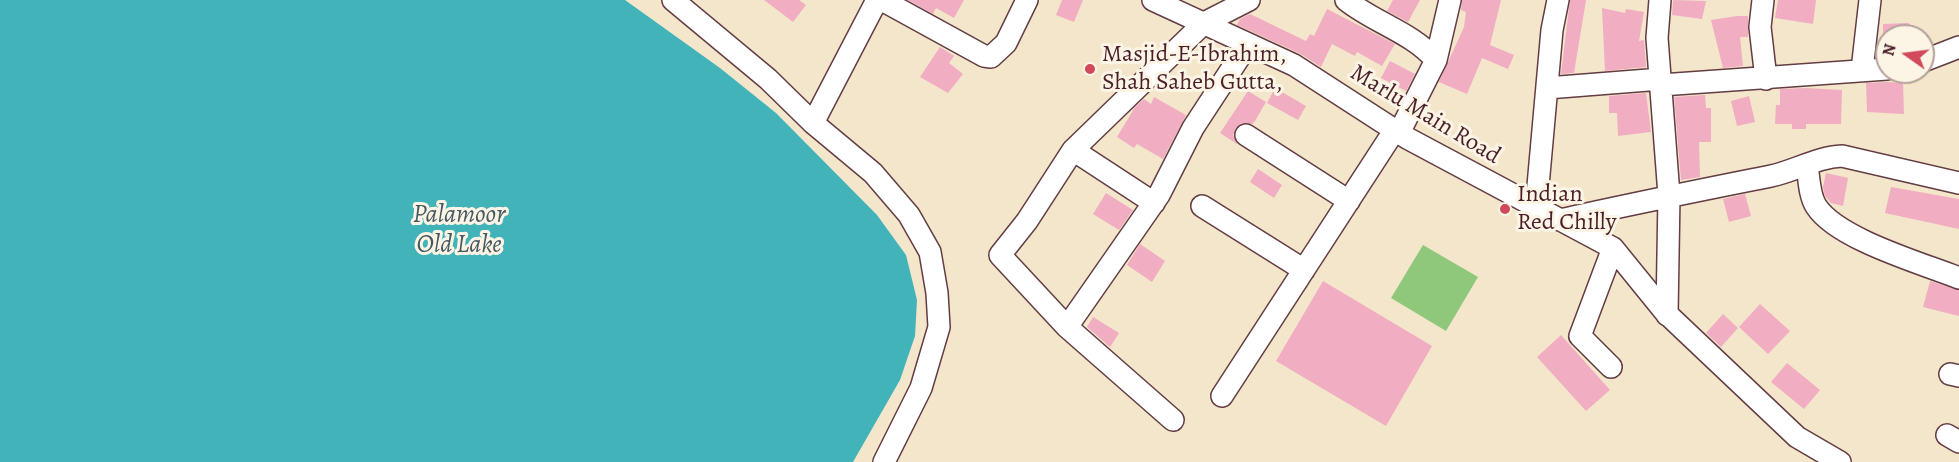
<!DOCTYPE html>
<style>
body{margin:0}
#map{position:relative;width:1959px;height:462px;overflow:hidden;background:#f3e6cb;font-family:Alegreya,serif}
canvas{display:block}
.north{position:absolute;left:1875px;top:24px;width:60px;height:60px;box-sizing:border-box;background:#fcf5e5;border:2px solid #b59f9b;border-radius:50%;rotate:284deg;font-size:16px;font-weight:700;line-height:24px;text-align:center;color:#4a1f2b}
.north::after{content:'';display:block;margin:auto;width:21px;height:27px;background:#d1495b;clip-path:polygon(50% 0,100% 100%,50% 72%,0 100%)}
</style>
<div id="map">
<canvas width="1959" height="462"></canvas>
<div class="north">N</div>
</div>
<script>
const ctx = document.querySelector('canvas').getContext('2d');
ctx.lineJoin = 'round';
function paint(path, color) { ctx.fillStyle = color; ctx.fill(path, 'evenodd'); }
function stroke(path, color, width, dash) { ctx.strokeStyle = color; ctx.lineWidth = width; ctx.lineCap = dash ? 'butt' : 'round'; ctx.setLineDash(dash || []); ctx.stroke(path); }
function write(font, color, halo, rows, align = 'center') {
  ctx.font = font + ' Alegreya,serif'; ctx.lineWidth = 6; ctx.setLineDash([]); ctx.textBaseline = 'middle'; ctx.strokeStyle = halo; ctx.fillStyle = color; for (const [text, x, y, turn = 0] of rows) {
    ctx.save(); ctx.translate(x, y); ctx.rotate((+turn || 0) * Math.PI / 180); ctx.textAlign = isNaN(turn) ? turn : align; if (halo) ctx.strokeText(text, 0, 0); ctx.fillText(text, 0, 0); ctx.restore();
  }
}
paint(new Path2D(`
 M1423,245L1478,277L1446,331L1391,298Z`), '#8fc87b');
paint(new Path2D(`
 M0,0H625L720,68L776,113L877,215L906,255L917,300L915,336L900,380L853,462H0Z`), '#43b3ba');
paint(new Path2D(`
 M764,0H799L806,5L793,22Z
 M908,0H964L954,18L936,8L933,14Z
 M1062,0H1083L1074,22L1056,15Z
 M1393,0H1420L1408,22L1387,11Z
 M1462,0H1501L1490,45L1514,55L1508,69L1482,58L1467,94L1439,82L1464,27L1466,12L1461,10Z
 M1570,0H1586L1574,73L1561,74Z
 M1673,0L1706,1L1702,19L1672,15Z
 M1778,0H1816L1813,24L1775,18Z
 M1602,8L1625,13L1626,9L1644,12L1639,41L1644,40L1646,67L1605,71Z
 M1327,9L1395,44L1382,66L1357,52L1355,56L1332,44L1321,67L1299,53L1237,25L1240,19L1250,14L1306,41L1310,34L1314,36Z
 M1737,16H1748V37H1740L1743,66L1723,68L1711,20Z
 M1909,23L1910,36H1883V24Z
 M940,47L954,56L949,63L963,74L948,93L920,77Z
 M1390,61L1415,74L1406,91L1381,78Z
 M1887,82L1903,83L1904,114L1867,112L1866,83Z
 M1275,88L1306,106L1298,120L1267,103Z
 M1806,88L1842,90L1841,124H1806V129H1792V124H1775L1776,105H1780V89Z
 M1248,91L1266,102L1255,121L1252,124L1241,123L1236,128L1233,135L1237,144L1220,133Z
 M1646,93L1651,132L1618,136L1617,113H1609V96Z
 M1705,95L1706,108H1711V142H1699L1700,177L1681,180L1674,97Z
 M1749,96L1755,122L1737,126L1731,101Z
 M1154,97L1186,115L1163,159L1137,144L1134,148L1117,137L1135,107L1144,99L1151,104Z
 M1258,169L1282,185L1274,198L1250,182Z
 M1826,173L1848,178L1843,206L1831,203L1825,196L1823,187Z
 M1891,187L1959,199V229L1885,213Z
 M1106,193L1133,210L1119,230L1093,214Z
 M1745,194L1751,216L1729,222L1723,199Z
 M1140,244L1165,261L1152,282L1127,265Z
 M1323,281L1432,346L1386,426L1276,361Z
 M1930,281L1959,290V316L1923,307Z
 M1760,304L1790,331L1768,354L1739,327Z
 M1723,314L1738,328L1721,347L1706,333Z
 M1093,317L1119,333L1110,347L1087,327Z
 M1561,335L1610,390L1586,411L1537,357Z
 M1787,363L1820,390L1804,409L1771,382Z`), '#f1adc2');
const minor = new Path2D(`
 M673,0L768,79L813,123L873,173L909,215L930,252L937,293L939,327L921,388L884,462
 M882,0L984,56L991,57L1006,43L1027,0
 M1153,0L1294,65L1407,138L1613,248L1665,312L1797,437L1840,462
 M1346,0C1375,23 1411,32 1436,60L1400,131
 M1660,0L1657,38L1669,195L1667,315
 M1763,0L1760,27L1766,79
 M1436,60L1450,0
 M1923,61L1959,47
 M1862,70L1870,0
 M1661,85L1887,69
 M1547,88L1661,79
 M813,123L877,0
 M1246,135L1349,201
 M1073,150L1154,203
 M1807,165C1809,177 1809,195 1816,206C1837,239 1921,263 1959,278
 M1202,206L1304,270
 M1536,208L1552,30L1558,0
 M1560,220C1630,204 1701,190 1771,176C1795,171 1817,157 1842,156L1959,183
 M1067,327L1159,195L1193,128L1248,44
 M1611,367L1580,336L1613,248
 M1950,374L1959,376
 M1222,396L1396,128
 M1173,420L1067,327L1000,255L1027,221L1073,150L1204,23L1249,0
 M1947,435L1959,442`);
stroke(minor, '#633d43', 24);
stroke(minor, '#fff', 21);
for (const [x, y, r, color] of [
 [1090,69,6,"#d1495b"],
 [1505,209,6,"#d1495b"]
]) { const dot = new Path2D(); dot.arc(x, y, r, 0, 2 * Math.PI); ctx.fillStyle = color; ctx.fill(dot); stroke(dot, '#fcf5e5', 2); }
write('24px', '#4a1f2b', '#fcf5e5', [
 ["Masjid-E-Ibrahim,",1102,55],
 ["Shah Saheb Gutta,",1102,83],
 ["Indian",1517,195],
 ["Red Chilly",1517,223]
], 'left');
write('24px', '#4a1f2b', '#fcf5e5', [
 ["Marlu Main Road",1425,115,31]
]);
write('italic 26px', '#475a64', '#fcf5e5', [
 ["Palamoor",459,216],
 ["Old Lake",459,246]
]);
</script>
